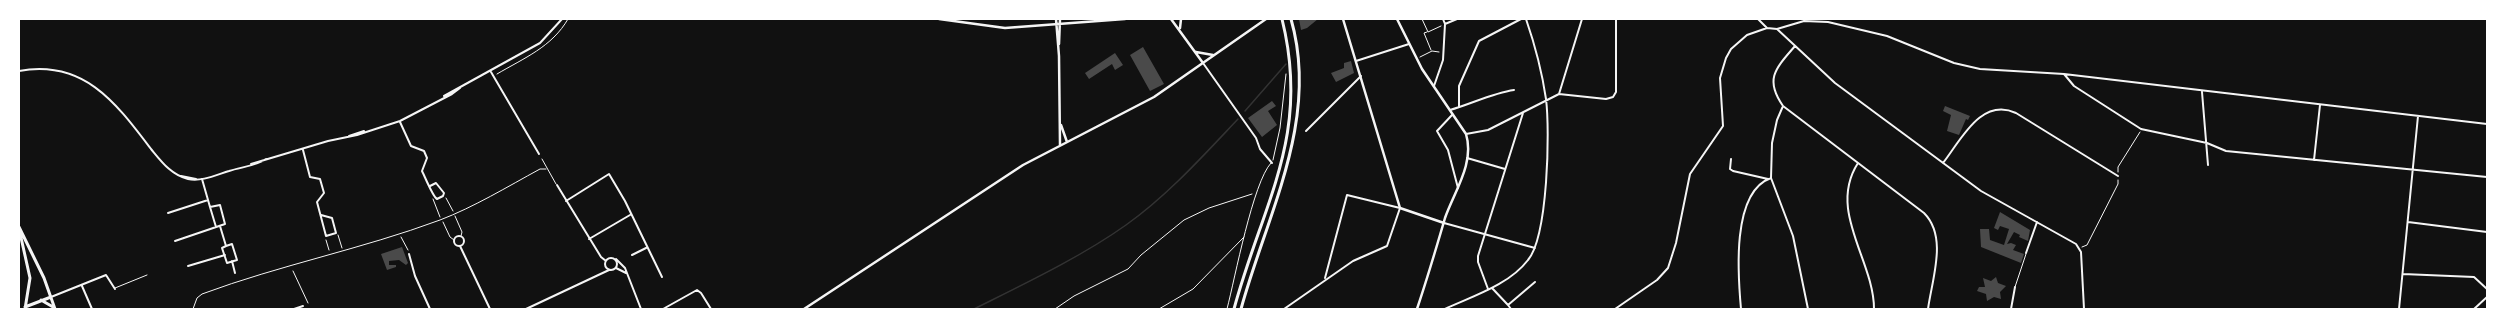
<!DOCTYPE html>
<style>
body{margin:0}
#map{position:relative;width:2506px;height:328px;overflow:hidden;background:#111;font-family:"Noto Sans",sans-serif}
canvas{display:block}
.frame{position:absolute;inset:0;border:20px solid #fff;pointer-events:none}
</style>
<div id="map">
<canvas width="2506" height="328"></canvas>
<div class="frame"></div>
</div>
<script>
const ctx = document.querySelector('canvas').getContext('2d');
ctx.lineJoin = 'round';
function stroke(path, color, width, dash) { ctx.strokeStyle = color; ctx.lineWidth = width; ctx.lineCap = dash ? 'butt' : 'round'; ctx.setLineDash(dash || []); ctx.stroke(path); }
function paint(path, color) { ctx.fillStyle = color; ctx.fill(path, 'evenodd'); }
stroke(new Path2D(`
 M1245,111L1286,64
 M974,309C1024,284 1081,257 1126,225C1167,196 1203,156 1238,119`), '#333', 1.5);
paint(new Path2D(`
 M1299,19H1318L1307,28L1301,30Z
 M1143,47L1164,84L1150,91L1130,55Z
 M1115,53L1123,65L1115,70L1112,64L1089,79L1085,73Z
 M1351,61L1354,73L1336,82L1331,73L1344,68V63Z
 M1272,101L1276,106L1268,111L1277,125L1262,137L1248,118Z
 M1945,106L1970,116L1968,120L1966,119L1959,135L1947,131L1951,115L1943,111Z
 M2000,212L2030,230L2028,241L2019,237L2020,235L2014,232L2007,244L2011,243L2016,245L2013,250L2024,254L2021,263L1981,247L1980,229H1989L1990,240L2004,245L2009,229L2000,226L1998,230L1994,228Z
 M402,247L408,263L406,265L399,260L389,261V265H396V267L387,270L381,254Z
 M1996,277L1998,283L2006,286L2000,292L2001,299L1994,297L1987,301L1986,294L1977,291L1979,287H1985L1983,278L1991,281Z`), '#4a4a4a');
stroke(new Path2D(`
 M1422,19L1428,32L1441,26
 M1427,32L1424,33L1431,50
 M1420,57L1432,51L1439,52
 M497,74C524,58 552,47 568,19
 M1273,160L1280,128L1286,74
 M2118,172V167L2140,132
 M446,198L453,211
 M433,199L440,217
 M455,216L462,232L461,236
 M443,222L450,237L454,240
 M338,235L342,248
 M401,237L408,250
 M326,240L329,250
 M2082,247L2087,245L2118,184V180
 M293,271L308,303
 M1055,309L1074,296L1128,269L1141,255L1184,220L1209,208L1252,194`), '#f5f5f5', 1);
stroke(new Path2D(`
 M542,159L556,184
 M2015,287L2026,254
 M115,288L147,275
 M193,309L197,298L202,294C280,265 362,249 440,220C474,207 507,187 540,169H546
 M1159,309L1193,289L1244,237
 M1227,309C1235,278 1253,182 1271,163`), '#f5f5f5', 1);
stroke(new Path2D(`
 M1758,19L1767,28
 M1445,24L1457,19
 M1777,29L1835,83L1981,191L2076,244L2081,252L2084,309
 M1795,46C1776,68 1764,79 1783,106L1924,213C1948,237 1932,279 1928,309
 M1356,61L1409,44
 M1203,63L1256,138L1260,149L1272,163
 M19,71C84,59 116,103 151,149C161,161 171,175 188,179C201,182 216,175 229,171C241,167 256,166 266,159
 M491,72L539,154
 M2064,74L2074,86L2141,129L2207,143L2226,151L2487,177
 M1434,86L1443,60L1445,24L1443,19
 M2202,92L2208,165
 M1559,94L1582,19
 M444,96L540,43L562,19
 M1783,106L1777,120L1772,143L1771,178L1793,236L1808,309
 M1459,107V86L1479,41L1521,19
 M1450,110C1471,104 1493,93 1514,90
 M1452,115L1437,131L1448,150L1458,188
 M400,122L411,146L424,151L427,158L422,171C425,177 433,197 437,199L443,196L444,193L436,183L430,186
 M1306,131L1361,76
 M1466,134L1488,130L1559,94L1606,99L1613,97L1616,92V19
 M349,136L364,131
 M303,150L310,177L320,179L324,193L317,202L326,236L336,233L332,218L321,215
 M1467,158L1505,169
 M1731,159L1730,169L1733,171L1768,179
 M2314,160L2320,105
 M1858,163C1827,211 1874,260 1874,309
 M1943,163C1961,140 1981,97 2016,113L2118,176
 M251,164L328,141L357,135L400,121L452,94L460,88
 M181,176L196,179
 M557,185L601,257L606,261
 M566,201L609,174L625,201L662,277
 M210,207L216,227
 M168,213L208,200
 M2408,222L2487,232
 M1444,223L1535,248
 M220,226L226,246L222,248L227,263L237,260L232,244L226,246
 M454 241a5 5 0 1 1 10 0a5 5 0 1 1-10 0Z
 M589,239L630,215
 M175,241L225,224L220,205L210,207L202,179
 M460,246L490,309
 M2026,253L2037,222
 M409,254L415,276L430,309
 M632,255L646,248
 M605 264a6 6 0 1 1 12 0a6 6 0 1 1-12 0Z
 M616,259L625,268L641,309
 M232,261L235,273
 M188,266L225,255
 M616,268L626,273
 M2403,274L2474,277L2487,289
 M82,286L92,309
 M1492,288L1508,305
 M1488,289L1478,262V256L1523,113
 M51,297L106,275L115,289
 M294,309L303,306
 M526,309L609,270
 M663,309L697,290L701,293L711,309
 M1284,309L1353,261L1387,246L1400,208L1347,195L1325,278
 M1445,309C1473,296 1509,285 1528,260C1548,236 1550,131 1546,99C1542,72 1535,45 1526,19
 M1511,309L1508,305L1535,282
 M1615,309L1657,280L1668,268L1676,243L1690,174L1723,126L1720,78L1726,58L1731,49L1747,35L1767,28L1777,29L1804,21L1828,22L1887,36L1954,63L1980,69L2064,74L2487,124
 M1741,309C1738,276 1731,192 1771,178
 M2011,309L2015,287
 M2399,309L2418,116
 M2474,309L2487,297`), '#f5f5f5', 2);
stroke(new Path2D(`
 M939,19L1005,28L1125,19
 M1056,19L1059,56L1060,145
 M1171,19L1203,63
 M1343,19L1400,208L1444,223
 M1397,19L1422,69L1466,134C1475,163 1454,192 1445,218C1436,249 1427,279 1417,309
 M1180,28L1181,19
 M1059,44L1060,19
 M1196,52L1213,55
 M1061,125L1067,142
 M804,309L1023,165L1154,97L1266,19`), '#f5f5f5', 2.5);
stroke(new Path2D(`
 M19,227L44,278L55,309
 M20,233L30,278L25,309
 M41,300L53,307
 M25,307L51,297
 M1234,309C1263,202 1311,136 1282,19
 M1241,309C1267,214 1320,120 1291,19`), '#f5f5f5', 3);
</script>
